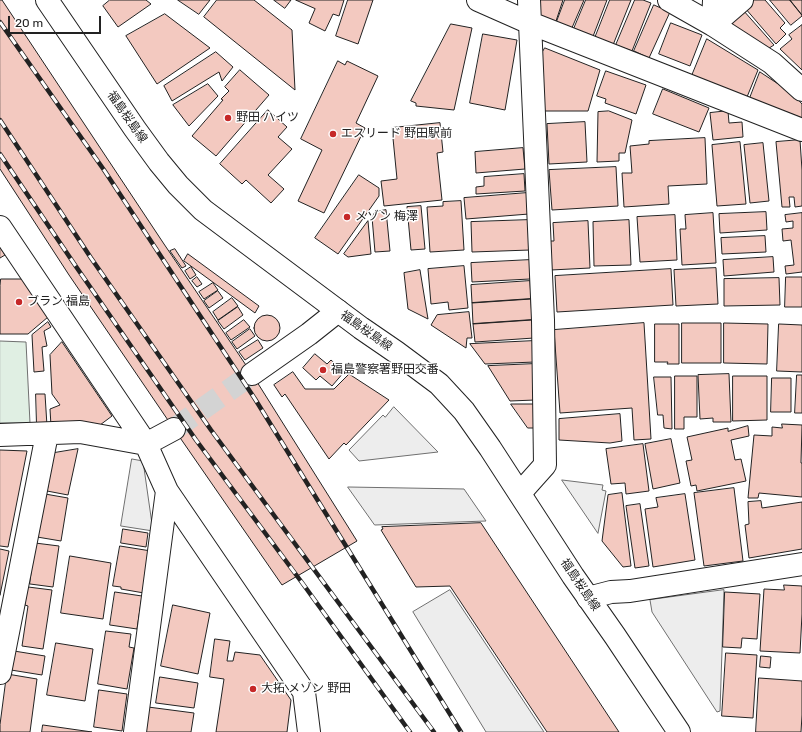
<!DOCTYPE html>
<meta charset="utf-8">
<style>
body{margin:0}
#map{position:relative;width:802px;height:732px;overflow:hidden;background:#fff;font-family:Rubik,sans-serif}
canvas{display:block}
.scale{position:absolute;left:8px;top:16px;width:93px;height:18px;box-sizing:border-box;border:2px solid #222;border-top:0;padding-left:5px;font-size:12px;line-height:14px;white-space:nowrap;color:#222;-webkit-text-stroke:3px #fff;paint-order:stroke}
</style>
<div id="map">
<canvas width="802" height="732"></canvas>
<div class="scale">20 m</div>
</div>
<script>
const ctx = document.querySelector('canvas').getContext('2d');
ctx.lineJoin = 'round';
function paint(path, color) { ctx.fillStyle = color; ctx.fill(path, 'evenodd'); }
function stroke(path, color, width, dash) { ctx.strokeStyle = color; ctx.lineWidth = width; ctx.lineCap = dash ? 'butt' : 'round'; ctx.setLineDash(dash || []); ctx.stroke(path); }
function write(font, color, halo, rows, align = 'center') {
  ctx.font = font + ' Rubik,"Noto Sans JP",sans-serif'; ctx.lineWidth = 3; ctx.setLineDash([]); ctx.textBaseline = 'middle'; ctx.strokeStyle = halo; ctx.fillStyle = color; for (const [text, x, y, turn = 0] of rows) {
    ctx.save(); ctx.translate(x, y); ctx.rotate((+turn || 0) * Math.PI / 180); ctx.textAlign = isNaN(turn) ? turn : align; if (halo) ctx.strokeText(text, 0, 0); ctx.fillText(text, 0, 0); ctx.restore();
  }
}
const green = new Path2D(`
 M0,341L26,342L30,423H0Z`);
paint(green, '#e0efe3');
stroke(green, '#6f6f6f', 1);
const parking = new Path2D(`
 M394,407L438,452L359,461L349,450L383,415L385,417Z
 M132,459L143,461L153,531L121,526Z
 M562,480L603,485L602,490L606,491L598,533Z
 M348,487L464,489L486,521L375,525Z
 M450,590L544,732H486L413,612Z
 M724,590L720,711L717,712L652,612L650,600Z`);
paint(parking, '#ededed');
stroke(parking, '#6f6f6f', 1);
const building = new Path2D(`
 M0,0H2L164,244L252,374L357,541L282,585L174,429L69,275L0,169Z
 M110,0H146L151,4L118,27L103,6Z
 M178,0H210L199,14Z
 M217,0H254L292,30L295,90L204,17Z
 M274,0H291L285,8Z
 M296,0H344L339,16L333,14L325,31L309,23L315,9Z
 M348,0H373L358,44L336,36Z
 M536,0H563L555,24L537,18Z
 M565,0H584L571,30L556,24Z
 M586,0H607L592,39L573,31Z
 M610,0H631L613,45L595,38Z
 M635,0H643L651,3L632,51L616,45Z
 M754,0H765L785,23L780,28L786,34L776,44L745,8Z
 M770,0H790L802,15V16L791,25Z
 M790,0H802V15Z
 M654,5L670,12L649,58L634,51Z
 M743,10L774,45L766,50L727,23Z
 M165,14L210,48L157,84L126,36Z
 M671,23L702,35L690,66L659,54Z
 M451,24L472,28L454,110L416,106V103L411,101Z
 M802,25V70L780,49L792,39L789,35Z
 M483,34L517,40L505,110L470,103Z
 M707,39L758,70L747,97L691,78Z
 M545,48L600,70L588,111H543L538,60Z
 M216,52L233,67L222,81L219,72L172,101L164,86Z
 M338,61L345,65L347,61L378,76L356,123L365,128L324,213L298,201L322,150L301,139Z
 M240,70L269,95L216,156L192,136L223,100L221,99L229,91L225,87Z
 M606,71L646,85L636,114L605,103L606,99L597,96Z
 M760,72L792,93L802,104V118L750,98Z
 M208,84L218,96L189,126L173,105Z
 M663,89L709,108L699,132L653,114Z
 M268,110L287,127L278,137L292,149L268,175L284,189L271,203L246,180L242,184L220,164Z
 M609,111L632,120L625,153H619V161L597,162L598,112Z
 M728,111L729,123L742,122L743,137L713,140L710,113Z
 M585,122L587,162L549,164L547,124Z
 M440,123L443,152L437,153L442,200L384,206L381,181L397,179L392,128Z
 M705,138L707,184L668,186L669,204L624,207L622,173H632L630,146L649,144V141Z
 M800,140L802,170V206L795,207L794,197H789L790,207H782L776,142Z
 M740,142L746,204L717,206L712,145Z
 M763,143L769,201L750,203L744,145Z
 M523,148L525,169L476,173L475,152Z
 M616,167L618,206L552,210L549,170Z
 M524,174L525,191L476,194V187L484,186V177Z
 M359,175L379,188V196L338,254L315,238Z
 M527,193L529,214L466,219L464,198Z
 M461,201L464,250L430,252L427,207L443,206V202Z
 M421,206L425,249L411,250L407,207Z
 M386,210L390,251L375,252L372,217L375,212Z
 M766,212L767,230L720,233L719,214Z
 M713,213L716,263L682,265L680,229H686L685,215Z
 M802,213V272L786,274L785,266L794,265L791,240L783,241L782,229L793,228V221L786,222L785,215Z
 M675,215L677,260L640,262L637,217Z
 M529,220L530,250L472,252L471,222Z
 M629,220L631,265L594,266L593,222Z
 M368,221L371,254L348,257L344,254Z
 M588,221L590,268L551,270L549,241H554L553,223Z
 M765,236L766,252L722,254L721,238Z
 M0,247L5,255L0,258Z
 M175,249L186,266L182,268L170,251Z
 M188,254L259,306L255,313L184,261Z
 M773,257L774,272L724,276L723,260Z
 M530,260V279L472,282L471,263Z
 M464,266L468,308L449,310L448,302L431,304L428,269Z
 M191,267L196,275L190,279L185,271Z
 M716,268L718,304L676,306L674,270Z
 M671,269L673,305L557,312L555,276Z
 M420,270L428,319L408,309L404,273Z
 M197,277L202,284L197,287L192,281Z
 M786,277H802V307H785Z
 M779,278L780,305L724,306V279Z
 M1,279H23L48,317L28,334H0V286Z
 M530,281L531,299L472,303L471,285Z
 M213,283L218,290L204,299L199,292Z
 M218,291L223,298L209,308L204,301Z
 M232,298L238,306L218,320L213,312Z
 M531,299L532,320L473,324L472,303Z
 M238,307L243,315L224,329L218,321Z
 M469,312L472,338H467L466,348L431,325L437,315Z
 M254 328a13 13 0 1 1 26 0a13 13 0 1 1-26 0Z
 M244,320L250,327L231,340L226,333Z
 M532,320L534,338L475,342L473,324Z
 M48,322L51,327L44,331L47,346L42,347L44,371L34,372L32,335Z
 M644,323L651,439L634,440L632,408L560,413L554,330Z
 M682,323H721V363H682Z
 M724,323L768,324L767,364L724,363Z
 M655,324H679V364H667L668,362H655Z
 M779,324L802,325V372L777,371Z
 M250,329L255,336L237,349L232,342Z
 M258,340L263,348L245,360L239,352Z
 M534,341L535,362L485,364L470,344Z
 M62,342L112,416L100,425L51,426L50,409L60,405L52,394L50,355Z
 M315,354L327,364L331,360L344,372L332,386L320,376L316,380L303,368Z
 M534,364L535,400L510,401L488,366Z
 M293,372L305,389H334L349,374L389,400L346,445L344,443L329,459L285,394L282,397L274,385Z
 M729,374L731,422H713V418L700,419L698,375Z
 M797,375H802V413H795Z
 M675,376H697V417H684V429H675Z
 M733,376H767V420L733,421Z
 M654,377H671L672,429L664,428L663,415H658Z
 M772,378H791V412H771Z
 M36,394H45L47,426L37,427Z
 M511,404H537L540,428H528Z
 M620,414L622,441L610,443L559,440V419Z
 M782,424L802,425L801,463H802V497L759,493L758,498H748L754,435L772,436V427L782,428Z
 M748,426L749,436L731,440L735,460L741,459L746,481L697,491L696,485L691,486L686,461L692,460L687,437L728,428V431Z
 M671,439L680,483L653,489L645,444Z
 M643,444L649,491L626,494L625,483L611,484L606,449Z
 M78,449L68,495L47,491L54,453Z
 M0,450L27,451L8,547L0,546Z
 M734,488L743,561L704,566L694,493Z
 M622,493L631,566L623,567L602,541L608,495Z
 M45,494L68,498L61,541L37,537Z
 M685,494L695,560L653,567L645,509L658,507L656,498Z
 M761,501L762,508L802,502V549L749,558L745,525L749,524L748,502Z
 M640,504L649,566L635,568L626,506Z
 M481,523L619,732H547L450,586L416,587L381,530L383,529L382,527Z
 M123,529L148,533L146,547L121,543Z
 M35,543L59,546L53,587L30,584Z
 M120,546L151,551L144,593L121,589V587L113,586Z
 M0,549L9,551L0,595Z
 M70,556L111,563L103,619L61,613Z
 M784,585L802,586V614L800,653L760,651L764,589L784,590Z
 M28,587L52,590L43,649L22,646L28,606L25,605Z
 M115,592L142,596L137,629L110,625Z
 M725,592L760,594L757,639L742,638L741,648L723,647Z
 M173,605L210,613L198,674L161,666Z
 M106,631L131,634L129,647L134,648L127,689L98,684Z
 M215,639L230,641L227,661H233L235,652L260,655L291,700L287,732H216L224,679L210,677Z
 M56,643L93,649L85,701L47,695Z
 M14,651L45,656L42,675L11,670Z
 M726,653L757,655L753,718L722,716Z
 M761,656L771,657L770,668L760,667Z
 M7,674L37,679L30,732H0V725Z
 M160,677L198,683L194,708L156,703Z
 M759,678L802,681V715L801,732H756Z
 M99,690L127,694L122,731L94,727Z
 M148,707L194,713L191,732H144Z
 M43,725L92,732H42Z`);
paint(building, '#f3c9c0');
stroke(building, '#222', 1);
stroke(new Path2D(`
 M174,429L252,374`), '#d3d3d3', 22, [22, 11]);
const street = new Path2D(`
 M478,0L530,23L802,130
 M669,0L713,25L772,63L802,90
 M713,25L742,0
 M713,25L714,0
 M0,227L146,444L167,491L304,692L309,732
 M252,374L309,334L338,311
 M0,435L80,432L146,444L174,429
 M520,493L545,465L543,320L529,0
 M588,598L611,592L630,591L802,564
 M0,673L47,434
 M135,732L167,491`);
const secondary = new Path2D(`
 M47,0L135,129L159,162L178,185L203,210L361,328L396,352L439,384L464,411L490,448L573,576L615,636L679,732`);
stroke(street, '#222', 24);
stroke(secondary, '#222', 24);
stroke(street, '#fff', 22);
stroke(secondary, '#fff', 22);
const rail = new Path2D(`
 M0,22L104,170L255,399L461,732
 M0,120L91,258L211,430L434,732
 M0,154L77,268L196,440L303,584L410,732`);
stroke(rail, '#222', 4.5);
stroke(rail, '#fff', 3, [9]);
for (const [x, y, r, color] of [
 [228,118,4,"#c62828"],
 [333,134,4,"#c62828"],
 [347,217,4,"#c62828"],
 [19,302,4,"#c62828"],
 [323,370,4,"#c62828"],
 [253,689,4,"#c62828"]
]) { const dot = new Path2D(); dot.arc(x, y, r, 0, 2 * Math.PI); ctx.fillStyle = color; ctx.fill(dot); stroke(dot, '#fff', 1.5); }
write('12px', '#222', '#fff', [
 ["福島桜島線",127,117,55],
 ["福島桜島線",366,331,35],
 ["福島桜島線",580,585,56]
]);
write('12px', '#222', '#fff', [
 ["野田 ハイツ",236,118],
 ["エスリード 野田駅前",341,134],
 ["メゾン 梅澤",355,217],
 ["ブラン 福島",27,302],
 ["福島警察署野田交番",331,370],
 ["大拓 メゾン 野田",261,689]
], 'left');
</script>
